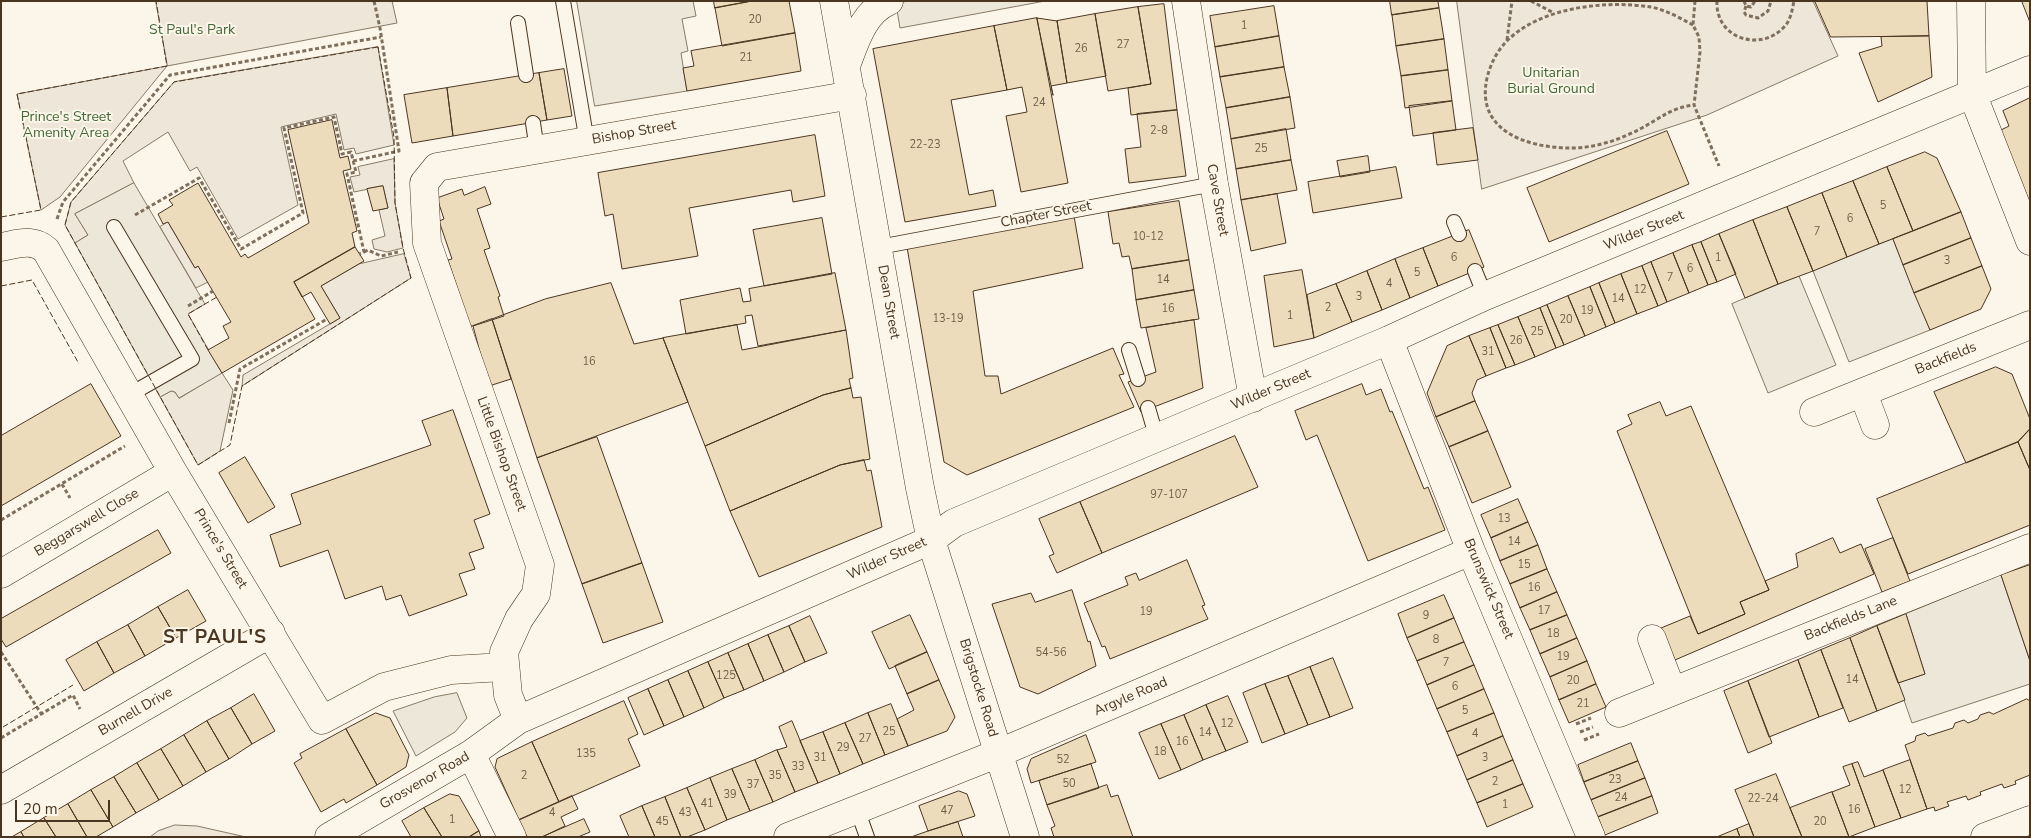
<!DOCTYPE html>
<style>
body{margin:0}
#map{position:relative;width:2031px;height:838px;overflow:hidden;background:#fbf6e9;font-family:"Nunito Sans",sans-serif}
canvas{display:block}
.frame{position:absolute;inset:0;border:2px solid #4a3520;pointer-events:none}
.scale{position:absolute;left:15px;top:800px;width:95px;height:22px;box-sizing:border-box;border:2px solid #4a3520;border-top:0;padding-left:6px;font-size:15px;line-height:18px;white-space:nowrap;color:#4a3520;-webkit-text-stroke:4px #fbf6e9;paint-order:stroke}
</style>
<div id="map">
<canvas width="2031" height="838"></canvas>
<div class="frame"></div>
<div class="scale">20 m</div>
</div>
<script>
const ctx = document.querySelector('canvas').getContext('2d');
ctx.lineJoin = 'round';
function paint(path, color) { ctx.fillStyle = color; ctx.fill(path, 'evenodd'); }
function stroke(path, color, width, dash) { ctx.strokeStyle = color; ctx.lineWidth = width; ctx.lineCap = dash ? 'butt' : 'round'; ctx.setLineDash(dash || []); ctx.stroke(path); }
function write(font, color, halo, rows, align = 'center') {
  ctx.font = font + ' "Nunito Sans",sans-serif'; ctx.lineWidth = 4; ctx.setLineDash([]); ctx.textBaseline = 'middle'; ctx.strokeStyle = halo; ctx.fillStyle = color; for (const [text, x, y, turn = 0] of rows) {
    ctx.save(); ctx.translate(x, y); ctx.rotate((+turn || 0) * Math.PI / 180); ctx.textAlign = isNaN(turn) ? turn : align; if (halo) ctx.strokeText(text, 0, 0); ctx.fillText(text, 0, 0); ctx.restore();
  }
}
const green = new Path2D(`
 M156,1H392L397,23L167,66L60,197L41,210L17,94L167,66Z
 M1457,1H1813L1838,56L1707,115L1482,189Z
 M378,47L394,145L356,154L354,148L344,150L336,114L281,127L298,205L238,239L197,167L190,171L168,132L123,161L134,183L75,214L88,235L75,243L65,225L71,202L174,82Z
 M394,159L395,203L403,248L387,252L374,249L372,240L385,236L379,210L388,208L383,186L354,192L350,177L360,175L358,167Z
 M168,222L195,268L198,266L208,282L196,288L160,227Z
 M404,254L411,278L242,386L243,375L340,318L321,286L359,264Z
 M222,373L233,390L220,451L198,465L160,397L171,391L175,392L179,398Z
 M175,825L197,826L246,837H150L158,831Z`);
paint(green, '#ede6d9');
stroke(green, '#887966', 1);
const parking = new Path2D(`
 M577,1H693L696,16L682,19L688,51L681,53L687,91L595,106Z
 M908,1H1045L900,28L896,4Z
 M134,183L205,304L188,314L222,373L179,398L175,392L171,391L160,397L75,243L88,235L75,214Z
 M1893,239L1930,330L1849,362L1813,271Z
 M1799,276L1836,365L1768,393L1732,304Z
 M2001,575L2030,661V684L1912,723L1898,683L1925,674L1906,614Z
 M457,693L467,718L455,732L416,756L393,711L434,697Z`);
paint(parking, '#ede7d9');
stroke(parking, '#887966', 1);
const building = new Path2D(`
 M714,1H752L715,8Z
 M752,1H789L795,33L722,46L715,8Z
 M1390,1H1438L1439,8L1392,15Z
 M1815,1H1927L1929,36L1831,37Z
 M2022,1H2030V22Z
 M1164,4L1177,110L1131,115L1128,88L1151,84L1138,7Z
 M1274,6L1279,36L1215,47L1210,16Z
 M1138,7L1151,84L1108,91L1095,14Z
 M1439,8L1444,39L1396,46L1392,15Z
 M1095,14L1106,76L1067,83L1057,21Z
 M1037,18L1057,21L1067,83L1051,86L1053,95Z
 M1037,18L1068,183L1021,192L1006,116L1027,112L1022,87L1007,90L994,26Z
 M994,26L1007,90L951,100L969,195L993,190L996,206L905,222L873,49Z
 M795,33L801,71L687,91L683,68L694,66L691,51Z
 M1279,36L1284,67L1220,77L1215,47Z
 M1929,36L1932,77L1878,102L1859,53L1882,46L1881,37Z
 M1444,39L1448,70L1401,76L1396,46Z
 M1284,67L1290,97L1226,108L1220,77Z
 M564,69L572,116L547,120L539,73Z
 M1448,70L1452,101L1405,108L1401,76Z
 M539,73L547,120L453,136L447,88Z
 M447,88L453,136L412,143L404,95Z
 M1290,97L1295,128L1231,139L1226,108Z
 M2030,98V219L1995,133L2009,126L2003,111Z
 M1452,101L1456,130L1413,136L1409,106Z
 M1177,110L1186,176L1129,183L1125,149L1141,147L1137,114Z
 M332,120L340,158L348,156L351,169L343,171L357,231L352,233L355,247L294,282L315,319L222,373L208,350L229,338L223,326L231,322L198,266L195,268L168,222L163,224L158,214L173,205L169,200L198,183L241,257L245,254L248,258L309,223L288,130Z
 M1473,128L1478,160L1437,165L1433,133Z
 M1286,129L1291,160L1236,169L1231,139Z
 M1667,131L1689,184L1549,242L1527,188Z
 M815,135L825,196L793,202L791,190L689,208L698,256L622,269L613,214L605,216L598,173Z
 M1925,152L1937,158L1961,212L1913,231L1887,167Z
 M1368,156L1370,172L1340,177L1337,161Z
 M1291,160L1297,190L1241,200L1236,169Z
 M1396,167L1402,198L1313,213L1308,182Z
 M1887,167L1913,231L1879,244L1853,181Z
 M1853,181L1879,244L1847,257L1822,193Z
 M383,186L388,208L373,211L367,189Z
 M485,187L491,204L477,209L490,248L484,250L500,296L498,297L504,316L473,326L465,325L464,308L448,260L452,259L439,221L444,219L437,198L462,189L464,195Z
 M1822,193L1847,257L1813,271L1787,207Z
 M1277,194L1286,243L1251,251L1241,200Z
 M1179,201L1189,260L1132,269L1129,256L1122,257L1119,243L1113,244L1108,212Z
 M1787,207L1813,271L1778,284L1753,220Z
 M1961,212L1971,238L1903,265L1893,239Z
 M1074,216L1083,268L973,291L985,376H998L1001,394L1113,348L1124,374L1119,375L1134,407L967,475L944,462L907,247Z
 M822,218L832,274L764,286L753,230Z
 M1753,220L1778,284L1745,298L1719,234Z
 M1469,230L1484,267L1438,286L1423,248Z
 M1719,234L1736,274L1717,282L1701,242Z
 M1971,238L1982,266L1914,293L1903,265Z
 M1701,242L1717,282L1708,285L1692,245Z
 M1692,245L1708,285L1689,293L1673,253Z
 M355,247L364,261L321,286L340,318L330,324L311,292L302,297L294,282Z
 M1423,248L1438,286L1410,298L1395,259Z
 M1673,253L1689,293L1667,302L1651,262Z
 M1395,259L1410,298L1382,310L1367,271Z
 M1189,260L1194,290L1136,300L1132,269Z
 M1651,262L1667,302L1658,306L1642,266Z
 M1642,266L1658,306L1637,314L1621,274Z
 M1982,266L1991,289L1981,309L1930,330L1914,293Z
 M1302,270L1314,338L1274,347L1264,276Z
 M1367,271L1382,310L1352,322L1336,284Z
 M835,273L846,330L758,346L752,315L745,316L746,323L686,334L680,300L740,288L743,302L751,301L749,289Z
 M1621,274L1637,314L1615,323L1599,283Z
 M611,283L634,344L663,338L688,402L537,458L492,319L545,299Z
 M1599,283L1615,323L1606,327L1590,287Z
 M1336,284L1352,322L1314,338L1307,295Z
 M1590,287L1606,327L1585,336L1568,296Z
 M1194,290L1199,319L1141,328L1136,300Z
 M1568,296L1585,336L1564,345L1547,305Z
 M1547,305L1564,345L1556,348L1540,308Z
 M1540,308L1556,348L1535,357L1518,317Z
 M1518,317L1535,357L1515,365L1498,325Z
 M492,319L511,379L489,386L473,326Z
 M1194,320L1203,388L1141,412L1128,382L1156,372L1146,328Z
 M737,325L742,350L846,330L853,378L849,379L851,388L823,395L705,446L663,338Z
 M1498,325L1515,365L1506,368L1490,328Z
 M1490,328L1506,368L1486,376L1469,336Z
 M1469,336L1486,376L1477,380L1472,393L1475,401L1436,417L1427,393L1447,346Z
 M1996,367L2012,374L2030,419V429L2018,442L1966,463L1934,392Z
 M91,384L121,436L1,506V436Z
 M1362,384L1366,395L1381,389L1390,412L1392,411L1424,489L1428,487L1445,530L1368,561L1317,435L1306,440L1295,411Z
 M851,388L853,398L861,397L870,459L840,465L730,511L705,446L823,395Z
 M1475,401L1488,431L1449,447L1436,417Z
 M1660,402L1666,416L1691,406L1769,590L1740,602L1745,614L1698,634L1617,431L1632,424L1628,415Z
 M453,410L490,514L474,520L484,548L469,553L475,569L459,574L467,595L409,616L401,595L386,600L382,586L345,599L328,550L280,567L270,535L301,524L291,494L431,445L422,421Z
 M2030,429V470L2018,442Z
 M1488,431L1511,487L1472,503L1449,447Z
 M1235,436L1258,487L1102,553L1080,502Z
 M597,437L642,563L582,584L537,458Z
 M2018,442L2030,470V525L1908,574L1877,499Z
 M245,457L275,507L248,523L219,473Z
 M864,460L867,471L871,470L882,527L759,577L730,511L840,465Z
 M1518,499L1528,522L1491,538L1481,515Z
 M1080,502L1102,553L1057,573L1049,556L1054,554L1039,519Z
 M1528,522L1538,545L1500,561L1491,538Z
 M158,530L171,553L6,647L1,639V619Z
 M1833,538L1840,553L1861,544L1874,574L1675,660L1661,628L1690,616L1698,634L1745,614L1740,602L1769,590L1765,581L1798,567L1796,554Z
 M1893,538L1910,581L1882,592L1865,549Z
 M1538,545L1547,569L1510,584L1500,561Z
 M1187,560L1205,605L1202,606L1208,619L1110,659L1105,646L1102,647L1084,603L1128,585L1125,577L1136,573L1139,580Z
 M642,563L663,622L603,643L582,584Z
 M2030,565V661L2001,575Z
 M1547,569L1557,592L1520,608L1510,584Z
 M188,590L206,621L176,638L158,607Z
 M1072,590L1088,642L1090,641L1096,666L1038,694L1020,687L992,604L1031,593L1035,602Z
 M1557,592L1567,615L1530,630L1520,608Z
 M1444,595L1454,618L1407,638L1398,614Z
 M158,607L176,638L145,656L128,625Z
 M1906,614L1925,674L1898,683L1877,626Z
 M910,615L927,652L889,669L872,632Z
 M1567,615L1577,638L1540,654L1530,630Z
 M810,616L827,653L805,662L789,626Z
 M1454,618L1464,642L1417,661L1407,638Z
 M128,625L145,656L114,673L97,642Z
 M789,626L805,662L784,672L768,635Z
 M1877,626L1905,700L1877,711L1850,638Z
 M768,635L784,672L764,681L748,644Z
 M1577,638L1587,661L1550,677L1540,654Z
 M1850,638L1877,711L1849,722L1821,650Z
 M97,642L114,673L84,691L66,660Z
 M1464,642L1474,665L1427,685L1417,661Z
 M748,644L764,681L744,690L728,653Z
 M1821,650L1843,708L1819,717L1798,660Z
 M927,652L939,680L907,694L895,666Z
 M728,653L744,690L724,698L708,662Z
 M1333,658L1353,708L1330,717L1310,667Z
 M1798,660L1819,717L1769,737L1748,681Z
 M1587,661L1596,684L1559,700L1550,677Z
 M708,662L724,698L704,708L688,671Z
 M1474,665L1484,689L1437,709L1427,685Z
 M1310,667L1330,717L1308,725L1288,676Z
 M688,671L704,708L684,717L668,680Z
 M1288,676L1308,725L1285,734L1265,684Z
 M668,680L684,717L664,726L648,689Z
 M939,680L955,717L947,731L908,746L897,719L914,710L907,694Z
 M1748,681L1772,743L1748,753L1724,691Z
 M1265,684L1285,734L1262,743L1243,693Z
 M1596,684L1606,707L1569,723L1559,700Z
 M648,689L664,726L644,735L628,698Z
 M1484,689L1494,713L1447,732L1437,709Z
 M254,694L275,731L252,744L231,708Z
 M1228,696L1248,742L1226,751L1206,705Z
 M2027,699L2030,701V775L2015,781L2016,784L2004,788L2002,784L1980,792L1981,795L1968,800L1966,796L1947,802L1949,806L1935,811L1934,807L1927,809L1905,745L1915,741L1916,736L1925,733L1928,736L1953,728L1955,723L1964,720L1968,723L1978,719L1980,715L1989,712L1993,714Z
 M624,701L638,734L628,739L640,766L559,802L532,742Z
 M891,704L908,746L885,755L868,713Z
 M1206,705L1226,751L1203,760L1184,715Z
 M231,708L252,744L229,759L207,721Z
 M376,713L390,718L409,755L406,767L377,785L346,729Z
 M868,713L885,755L863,764L845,723Z
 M1494,713L1503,736L1457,756L1447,732Z
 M1184,715L1203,760L1181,770L1161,724Z
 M207,721L229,759L206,772L184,735Z
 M792,721L818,783L795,792L777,750L787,747L779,727Z
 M845,723L863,764L840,774L823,732Z
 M1161,724L1181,770L1159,779L1139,733Z
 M346,729L377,785L346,803L344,799L321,812L294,763L302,758L300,754Z
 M823,732L840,774L818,783L800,741Z
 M184,735L206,772L183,786L161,749Z
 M1086,735L1096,762L1031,783L1027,769L1031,759Z
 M1503,736L1513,760L1467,780L1457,756Z
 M532,742L559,802L519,820L495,767L497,759Z
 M1631,743L1638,761L1584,782L1578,765Z
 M161,749L183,786L159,800L137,763Z
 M777,750L795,792L773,802L755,760Z
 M755,760L773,802L750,811L732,769Z
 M1513,760L1523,784L1477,803L1467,780Z
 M1910,760L1927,809L1901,818L1883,770Z
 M1638,761L1645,778L1591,800L1584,782Z
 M1858,762L1864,777L1883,770L1901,818L1875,827L1852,764Z
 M137,763L159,800L136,813L114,777Z
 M1091,764L1099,788L1047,805L1039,781Z
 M1852,764L1875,827L1849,837L1832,792L1850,785L1843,767Z
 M732,769L750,811L727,820L710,778Z
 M1776,774L1790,808L1802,837H1754L1749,824L1735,790Z
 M114,777L136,813L113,827L91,790Z
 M710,778L727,820L705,830L687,788Z
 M1645,778L1652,796L1598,817L1591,800Z
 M1523,784L1533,807L1487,827L1477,803Z
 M1107,785L1111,797L1118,795L1133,837H1054L1051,828L1055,826L1047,805Z
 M687,788L705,830L687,837H681L665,797Z
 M91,790L113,827L96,837H87L68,804Z
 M959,791L967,794L975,816L928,831L919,806Z
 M1832,792L1849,837H1802L1790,808Z
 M450,794L459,796L479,831L469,837H442L424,808Z
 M572,796L578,809L561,817L565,826L542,837H527L519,820Z
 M1652,796L1658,813L1605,835L1598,817Z
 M665,797L681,837H655L642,806Z
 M68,804L87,837H56L44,818Z
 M642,806L655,837H629L620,816Z
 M424,808L442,837H411L402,821Z
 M44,818L56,837H24L21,832Z
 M584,819L590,832L578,837H542Z
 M958,822L963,837H911L928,831Z
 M1749,824L1754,837H1740L1737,829Z
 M1737,829L1740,837H1717Z
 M479,831L481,837H469Z
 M21,832L24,837H12Z`);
paint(building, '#ecdcbc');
stroke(building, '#4a3520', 1);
const lane = new Path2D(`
 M563,1L587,142
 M518,23L526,75
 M533,123L537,150
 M1454,222L1459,234
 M114,227L192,359L129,395
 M879,247L1214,184
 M1475,271L1485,296
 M1129,350L1138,379
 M1148,408L1157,439
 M857,809L867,837`);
const street = new Path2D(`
 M834,1L920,488L931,540L1025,837
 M1186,1L1214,184L1253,398
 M1971,1L1972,93L2030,241
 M847,63C856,39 864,12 889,1
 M1,247C18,244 32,238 46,250L173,472L322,720L384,687L451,670L504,667
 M1389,340L1471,551L1591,837
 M1863,393L1875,425
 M1814,412L2030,325
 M1,574L173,472
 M1652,639L1672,691
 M1619,713L2030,548
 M518,720L508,695L504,652L519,619L536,594L540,565L427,243L424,183L437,167L852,95
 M471,754L512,837
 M1,790L271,633
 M329,837L471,754L518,720L931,540L954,523L1389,340L1485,296L2030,70
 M788,837L999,753L1471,551
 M1985,837L2030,820`);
stroke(lane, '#4a3520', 16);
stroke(street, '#4a3520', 29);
stroke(new Path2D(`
 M1531,1L1552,12
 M1695,1L1693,25L1699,37L1700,52L1694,105L1719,166
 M1717,1C1715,38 1760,53 1784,27C1791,20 1792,10 1794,1
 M1744,1L1746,6L1751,7L1755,1
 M1746,6L1744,12L1746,15L1758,18L1768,11L1771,1
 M1693,25C1680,18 1666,10 1651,7C1606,0 1539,7 1506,42C1497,51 1490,65 1487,78C1475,132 1529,148 1571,148C1595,148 1619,140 1640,129C1661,118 1670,108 1694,105
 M1507,40L1512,1
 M353,161L399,151L380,28L374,1
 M135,215L199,178L241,249L303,213L284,128L334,117L342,154L351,152L356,172L347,174L364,252L359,254
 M57,219L63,202L170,75L381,37
 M364,252L368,250L381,256L398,252
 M188,306L213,291
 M229,423L240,369L327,319
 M62,484L70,498
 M1,520L125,446
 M1,652L42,715
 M1576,724L1591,718
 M1580,732L1593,727
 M1,738L73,695L80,709
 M1584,740L1599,734`), '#7f6f5c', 3, [4, 2.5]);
stroke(lane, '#fbf6e9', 14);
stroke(street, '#fbf6e9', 28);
stroke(new Path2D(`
 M378,47L394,137L395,203L403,248L411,278L242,386L230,445L198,465L65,225L71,202L174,82Z
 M1,217L41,210L17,94L167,66L156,1
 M1,286L32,280L79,364
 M208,350L188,314L217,297
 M3,727L73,685`), '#4a3520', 1, [6, 2.5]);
write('11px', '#725f47', null, [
 ["20",755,20],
 ["1",1244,26],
 ["27",1123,45],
 ["26",1081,49],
 ["21",746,58],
 ["24",1039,103],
 ["2-8",1159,131],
 ["22-23",925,145],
 ["25",1261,149],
 ["5",1883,206],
 ["6",1850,219],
 ["7",1817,232],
 ["10-12",1148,237],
 ["6",1454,258],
 ["1",1718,258],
 ["3",1947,261],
 ["6",1690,269],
 ["5",1417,273],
 ["7",1670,278],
 ["14",1163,280],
 ["4",1389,284],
 ["12",1640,290],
 ["3",1359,297],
 ["14",1618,299],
 ["2",1328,308],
 ["16",1168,309],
 ["19",1587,311],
 ["1",1290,316],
 ["13-19",948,319],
 ["20",1566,320],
 ["25",1537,332],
 ["26",1516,341],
 ["31",1488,352],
 ["16",589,362],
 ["97-107",1169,495],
 ["13",1504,519],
 ["14",1514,542],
 ["15",1524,565],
 ["16",1534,588],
 ["17",1544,611],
 ["19",1146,612],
 ["9",1426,616],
 ["18",1553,634],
 ["8",1436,640],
 ["54-56",1051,653],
 ["19",1563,657],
 ["7",1446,663],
 ["125",726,676],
 ["14",1852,680],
 ["20",1573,681],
 ["6",1455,687],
 ["21",1583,704],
 ["5",1465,711],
 ["12",1227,724],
 ["25",889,732],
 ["14",1205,733],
 ["4",1475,734],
 ["27",865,739],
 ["16",1182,742],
 ["29",843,748],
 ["18",1160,752],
 ["135",586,754],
 ["31",820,758],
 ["3",1485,758],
 ["52",1063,760],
 ["33",798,767],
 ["2",524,776],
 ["35",775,776],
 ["23",1615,780],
 ["2",1495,782],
 ["50",1069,784],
 ["37",753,785],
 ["12",1905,790],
 ["39",730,795],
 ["24",1621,798],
 ["22-24",1763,799],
 ["41",707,804],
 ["1",1505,805],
 ["16",1854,810],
 ["47",947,811],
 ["4",552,813],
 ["43",685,813],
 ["1",452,820],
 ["45",662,822],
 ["20",1820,822]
]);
write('14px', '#436837', '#fbf6e9', [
 ["St Paul's Park",192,31],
 ["Unitarian",1551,74],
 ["Burial Ground",1551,90],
 ["Prince's Street",66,118],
 ["Amenity Area",66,134]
]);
write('14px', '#4a3520', '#fbf6e9', [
 ["Bishop Street",634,133,-10],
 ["Cave Street",1217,200,80],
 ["Chapter Street",1046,215,-11],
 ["Wilder Street",1644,231,-22],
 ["Dean Street",888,302,80],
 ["Backfields",1946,359,-22],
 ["Wilder Street",1271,390,-23],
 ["Little Bishop Street",501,454,70],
 ["Beggarswell Close",87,523,-31],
 ["Prince's Street",220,549,59],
 ["Wilder Street",887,559,-24],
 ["Brunswick Street",1488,589,67],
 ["Backfields Lane",1851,619,-22],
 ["Brigstocke Road",978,688,73],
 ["Argyle Road",1131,697,-23],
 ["Burnell Drive",136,712,-30],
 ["Grosvenor Road",425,781,-30]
]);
ctx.letterSpacing = '1px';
write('bold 19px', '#4a3520', '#fbf6e9', [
 ["ST PAUL'S",215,638]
]);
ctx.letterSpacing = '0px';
</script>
